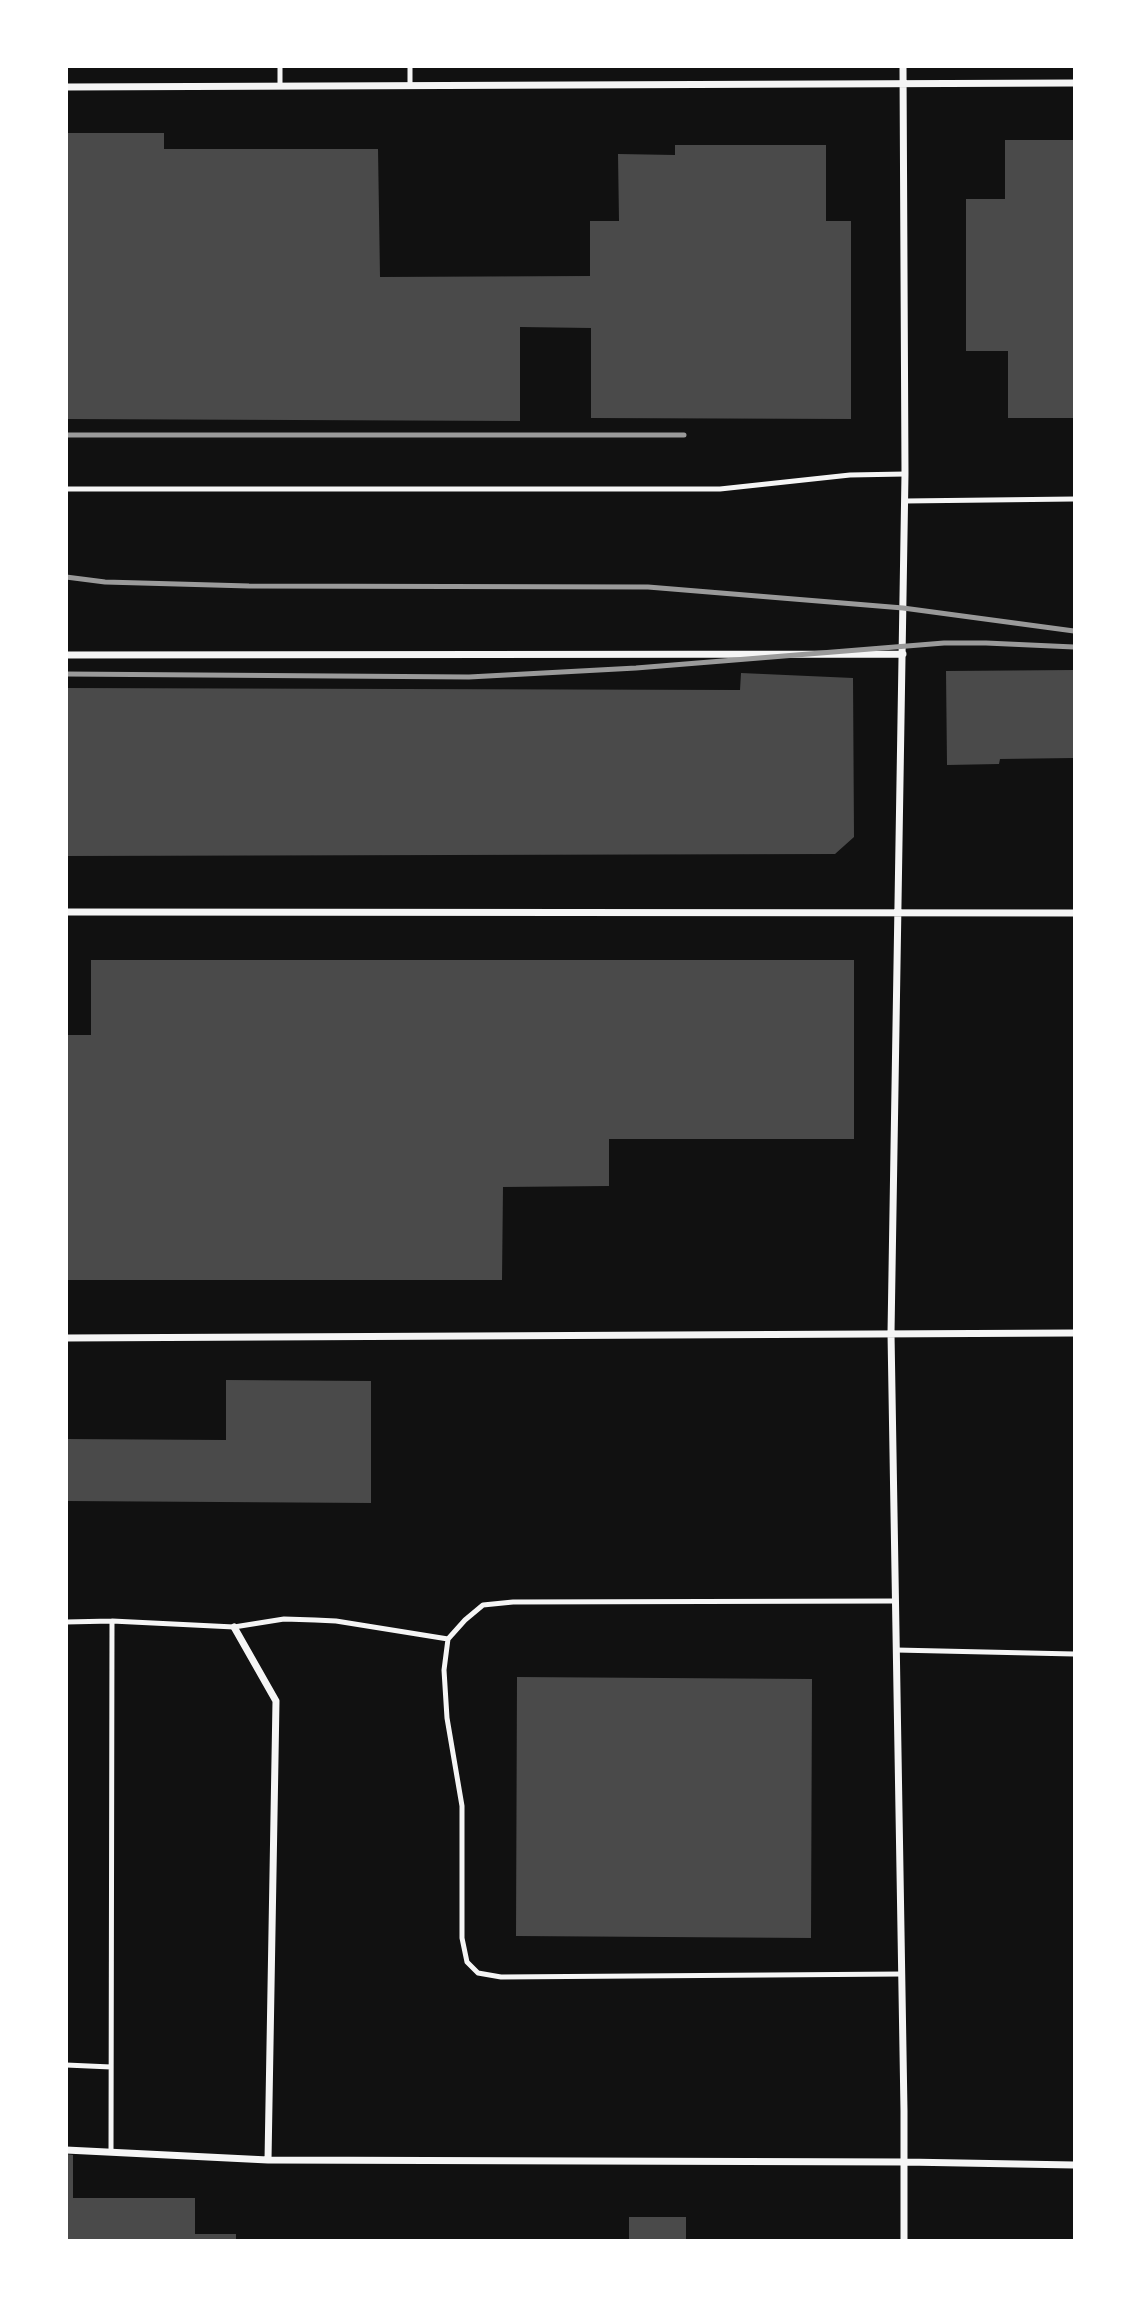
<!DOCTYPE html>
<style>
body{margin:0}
#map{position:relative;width:1141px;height:2307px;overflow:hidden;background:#111;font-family:Lato,sans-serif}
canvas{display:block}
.frame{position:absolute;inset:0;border:68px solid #fff;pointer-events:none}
</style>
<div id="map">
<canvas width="1141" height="2307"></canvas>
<div class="frame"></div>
</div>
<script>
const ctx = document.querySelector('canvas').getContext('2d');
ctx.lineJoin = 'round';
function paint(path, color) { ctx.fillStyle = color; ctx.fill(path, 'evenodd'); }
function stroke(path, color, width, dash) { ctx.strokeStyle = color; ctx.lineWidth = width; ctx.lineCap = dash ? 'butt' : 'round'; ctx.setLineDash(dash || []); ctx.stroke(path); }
paint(new Path2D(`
 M66,133H164V149H378L380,277L590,276V221H619L618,154L675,155V145H826V221H851V419L591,418V328L520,327V421L66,419Z
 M1005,140H1074V418H1008V351H966V199H1005Z
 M1074,670V758L1000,759L999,764L947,765L946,671Z
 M741,673L853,678L854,837L835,854L66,856V688L740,690Z
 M91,960H854V1139H609V1186L503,1187L502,1280H66V1035H91Z
 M226,1380L371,1381V1503L66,1501V1439L226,1440Z
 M517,1677L812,1679L811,1938L516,1936Z
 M66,2154L73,2155V2198H195V2234H236V2240H66Z
 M629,2217H686V2240H629Z`), '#4a4a4a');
stroke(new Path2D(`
 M410,66V85
 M280,85V66
 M66,489H720L850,475L905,474
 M905,501L1074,499
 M895,1601L513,1602L483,1605L465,1620L448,1639L444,1670L447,1718L462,1806V1938L467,1962L478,1973L501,1977L902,1974
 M112,1621L234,1627L284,1619L315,1620L336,1621L448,1639
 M66,1622L112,1621L111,2151
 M896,1650L1074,1654
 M66,2065L111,2067`), '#f5f5f5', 5);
stroke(new Path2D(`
 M903,66L905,474L891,1333L904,2111V2240
 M66,87L1074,83
 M66,655L903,654
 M66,912L1074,913
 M66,1338L1074,1333
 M234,1627L276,1701L268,2160
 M66,2150L268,2160L905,2162L1074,2165`), '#f5f5f5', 7);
stroke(new Path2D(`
 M66,435H684
 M66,577L105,582L249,586L648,587L903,608L1074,631
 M66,674L469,677L636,668L944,643H986L1074,647`), '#9a9a9a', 5);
</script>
